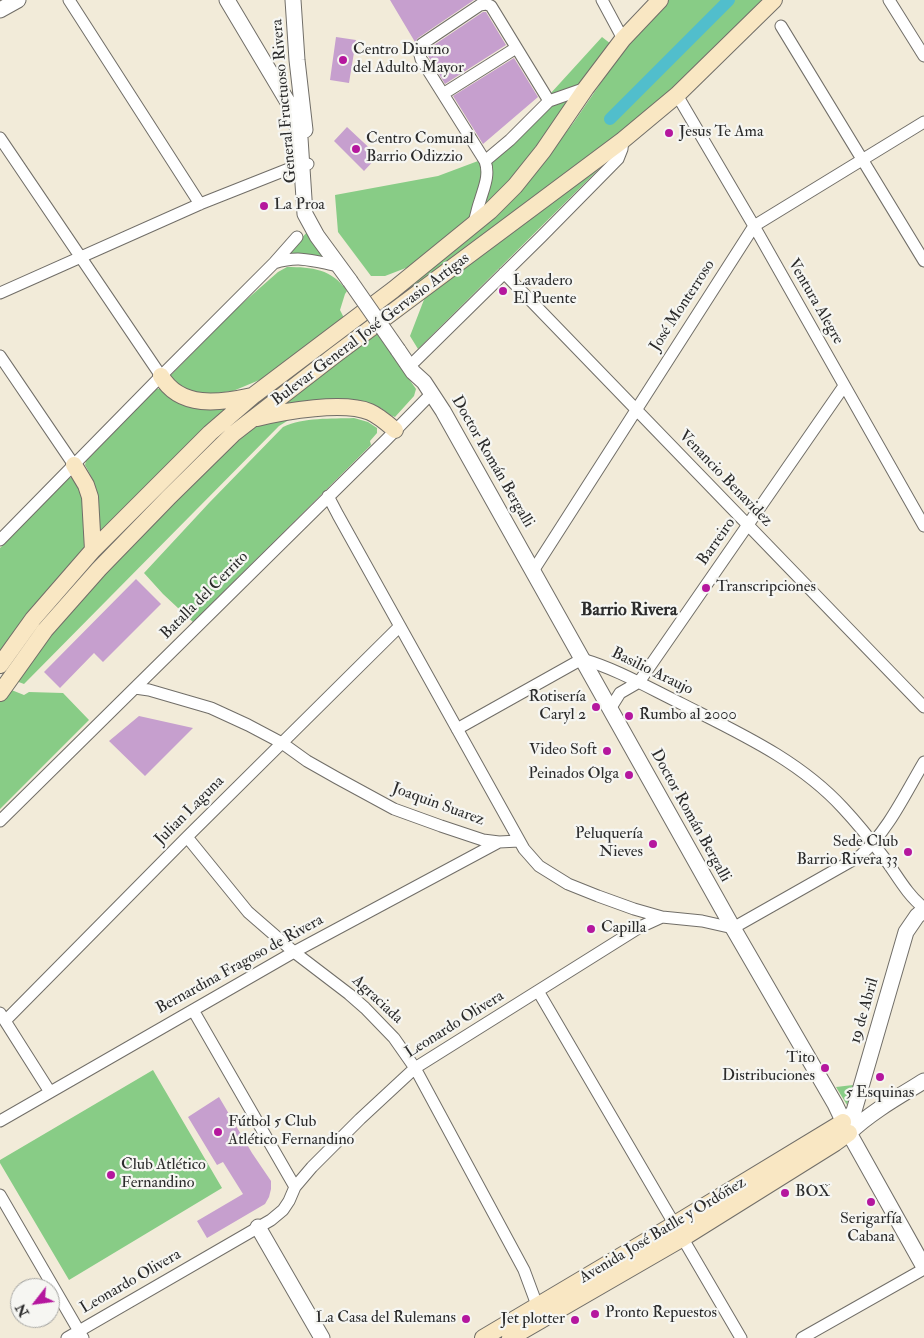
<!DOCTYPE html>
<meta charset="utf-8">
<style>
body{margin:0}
#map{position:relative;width:924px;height:1338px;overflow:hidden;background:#f2ebd9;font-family:"IM FELL Double Pica",serif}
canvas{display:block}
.north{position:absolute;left:10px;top:1278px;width:50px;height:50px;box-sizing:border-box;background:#f6f6f2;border:1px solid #a5a5a2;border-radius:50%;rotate:240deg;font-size:14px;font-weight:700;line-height:20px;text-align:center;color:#2b2b2b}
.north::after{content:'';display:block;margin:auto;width:18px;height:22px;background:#b5179e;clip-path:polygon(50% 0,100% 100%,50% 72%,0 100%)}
</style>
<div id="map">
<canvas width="924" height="1338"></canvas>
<div class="north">N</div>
</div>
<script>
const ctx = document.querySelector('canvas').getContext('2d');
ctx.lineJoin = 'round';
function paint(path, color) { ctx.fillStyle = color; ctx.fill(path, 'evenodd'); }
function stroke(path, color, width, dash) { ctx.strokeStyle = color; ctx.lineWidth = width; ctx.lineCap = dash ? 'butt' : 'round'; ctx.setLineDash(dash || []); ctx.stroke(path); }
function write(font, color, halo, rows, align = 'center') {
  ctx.font = font + ' "IM FELL Double Pica",serif'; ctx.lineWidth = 4.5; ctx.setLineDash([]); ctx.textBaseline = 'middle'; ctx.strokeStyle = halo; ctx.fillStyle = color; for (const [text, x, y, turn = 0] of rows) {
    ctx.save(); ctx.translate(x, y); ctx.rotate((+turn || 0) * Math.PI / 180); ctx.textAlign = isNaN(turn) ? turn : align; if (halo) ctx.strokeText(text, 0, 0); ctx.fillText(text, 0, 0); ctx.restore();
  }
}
paint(new Path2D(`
 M668,0H762L668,93L616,135L397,302L393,296L532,177L574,122L624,49Z
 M602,37L611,44L537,148L509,181L478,211L411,266L385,276H371L338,232L335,195L438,176L478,161L488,155L540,105Z
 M604,164L418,349L410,336L425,297L485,251Z
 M308,231L325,258L288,256L289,252Z
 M287,267C312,267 332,269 347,291L345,294L340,310L344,318L269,376L233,391L208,394L194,392L181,387L170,376L237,308L278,272Z
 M376,332L416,389L414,396L395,417L390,415L381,408L367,403L284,406L283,403Z
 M156,389H161L229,406L101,533L99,531L97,491L92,478L85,465L86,461Z
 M292,418L279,426L24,684L16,681L52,634L104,574L225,451L255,427L265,423Z
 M354,418L368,422L377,428V433L370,441L371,445L193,622L163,594L144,573L209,503L283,427C304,417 331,419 354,418Z
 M72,477L81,485L86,532L84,549L0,654V548L69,478Z
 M9,689L24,695L29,692L63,693L89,720L0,809V702Z
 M153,1070L222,1188L69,1280L0,1163V1160Z
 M853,1085L847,1105L836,1087Z`), '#88cc86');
stroke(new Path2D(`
 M610,119L729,0`), '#51becc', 12);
paint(new Path2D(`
 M390,0H474L418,38L415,42Z
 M483,12H486L506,45L445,84L428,56L427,52L428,49Z
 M336,37L356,40L349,83L330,80Z
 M514,58L538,97L483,144L453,96Z
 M347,127L378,156L364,171L334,141Z
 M136,579L161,604L103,662L94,653L60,688L44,672Z
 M139,716L193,728L145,776L109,741Z
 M219,1097L252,1153L271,1181V1189L269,1197L265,1204L207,1238L197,1221L243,1194L223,1162L217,1165L188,1117Z`), '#c69fce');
const minor = new Path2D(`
 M69,0L200,204
 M602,0L623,39
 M889,0L924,56
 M781,26L924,261
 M443,94L516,48
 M677,95L754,226L924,526
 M0,138L161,376
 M485,161L510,140L549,101L586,88
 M473,225C476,217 477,209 480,201C484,187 490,175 485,161L421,59L419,51L422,44L480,5L486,4L491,6L549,101
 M274,263C300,255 313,261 339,266
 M504,273L924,707
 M0,293L200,204L301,164H308
 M0,356L74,465
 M415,361L541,237L618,159L622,149L623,140
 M328,496L338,515L524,849L539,866L568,884L598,896L634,909L662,917L702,921L733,928L860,856C888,831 905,794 924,762
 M0,540L161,376L274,263L297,237
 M533,571L754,226L924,122
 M135,688L149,690L211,708L248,725L282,743L307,761L337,778L394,809L441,826L483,840L499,842L519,841
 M610,709L620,693L639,682L844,386
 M457,729L582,659C617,669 649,688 682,704C739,733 799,760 843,808C857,823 870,839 882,855C896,873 906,894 924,908
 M0,821L386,440L432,393
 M187,837L248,912L294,952L349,994L365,1008L394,1038L415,1068L524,1270L537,1305
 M538,991L741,1338
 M193,1010L295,1187
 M0,1013L50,1092
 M5,1021L187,837L400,626
 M0,1121L294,952L499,842
 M0,1195L83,1338
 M67,1338L271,1220L283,1210L289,1201L295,1187L312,1167L360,1119L415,1068L640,927L662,917
 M802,1338L924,1269`);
const tertiary = new Path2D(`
 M227,0L289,104L296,123L300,138L305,214L317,236L350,281
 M293,0L297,60L305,130
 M0,10L18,0
 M398,350L413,372L424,382L443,411L733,928L835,1104L849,1133L924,1267
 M843,1122L850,1117L854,1111L906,932L917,916L924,910
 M849,1133C871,1112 898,1097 924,1081
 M258,1227L322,1338`);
const secondary = new Path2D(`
 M161,376C180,409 220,403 252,396
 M257,418C285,411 344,401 370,412C379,416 388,424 395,430
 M74,465L86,485L90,497L93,550
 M0,665L33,619L93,550L210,433L254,395L393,290L490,211L515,186L543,151L586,88L623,39L660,0
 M0,693L45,630L99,569L169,497L233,434L335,355L623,140L677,95L774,0
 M483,1338L675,1224L843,1122
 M510,1338L683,1238L835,1143L849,1133`);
stroke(minor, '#716e68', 13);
stroke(tertiary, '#716e68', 17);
stroke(secondary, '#716e68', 18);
stroke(minor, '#fff', 11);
stroke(tertiary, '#fff', 15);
stroke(secondary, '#f9e7c3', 16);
const tertiaryBridge = new Path2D(`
 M350,281L398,350`);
stroke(tertiaryBridge, '#716e68', 17, []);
stroke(tertiaryBridge, '#fff', 15);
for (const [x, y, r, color] of [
 [343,60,5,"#b5179e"],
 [669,133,5,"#b5179e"],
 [356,149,5,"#b5179e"],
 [264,206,5,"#b5179e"],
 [503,291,5,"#b5179e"],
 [706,588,5,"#b5179e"],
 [596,707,5,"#b5179e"],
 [629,716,5,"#b5179e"],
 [607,751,5,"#b5179e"],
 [629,775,5,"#b5179e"],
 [653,844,5,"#b5179e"],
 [908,852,5,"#b5179e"],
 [591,929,5,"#b5179e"],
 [825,1068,5,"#b5179e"],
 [880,1077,5,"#b5179e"],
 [218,1132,5,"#b5179e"],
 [111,1175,5,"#b5179e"],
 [785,1193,5,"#b5179e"],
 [871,1202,5,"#b5179e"],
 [595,1314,5,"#b5179e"],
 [466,1319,5,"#b5179e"],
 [575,1320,5,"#b5179e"]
]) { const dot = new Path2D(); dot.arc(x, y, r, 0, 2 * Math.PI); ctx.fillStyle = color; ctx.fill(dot); stroke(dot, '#f6f6f2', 2); }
write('16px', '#2b2b2b', '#f6f6f2', [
 ["Centro Diurno",353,51],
 ["del Adulto Mayor",353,69],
 ["Jesus Te Ama",679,133],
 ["Centro Comunal",366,140],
 ["Barrio Odizzio",366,158],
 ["La Proa",274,206],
 ["Lavadero",513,282],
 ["El Puente",513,300],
 ["Transcripciones",716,588],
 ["Rotisería",586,698,"right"],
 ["Caryl 2",586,716,"right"],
 ["Rumbo al 2000",639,716],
 ["Video Soft",597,751,"right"],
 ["Peinados Olga",619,775,"right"],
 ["Peluquería",643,835,"right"],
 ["Nieves",643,853,"right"],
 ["Sede Club",898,843,"right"],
 ["Barrio Rivera 33",898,861,"right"],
 ["Capilla",601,929],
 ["Tito",815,1059,"right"],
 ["Distribuciones",815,1077,"right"],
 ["5 Esquinas",880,1094,"center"],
 ["Fútbol 5 Club",228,1123],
 ["Atlético Fernandino",228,1141],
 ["Club Atlético",121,1166],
 ["Fernandino",121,1184],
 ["BOX",795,1193],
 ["Serigarfía",871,1220,"center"],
 ["Cabana",871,1238,"center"],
 ["Pronto Repuestos",605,1314],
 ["La Casa del Rulemans",456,1319,"right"],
 ["Jet plotter",565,1320,"right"]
], 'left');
write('16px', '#2b2b2b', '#f6f6f2', [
 ["General Fructuoso Rivera",285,101,-95],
 ["Ventura Alegre",815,302,60],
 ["José Monterroso",683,306,-57],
 ["Bulevar General José Gervasio Artigas",371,330,-37],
 ["Doctor Román Bergalli",492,462,60],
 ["Venancio Benavidez",725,479,46],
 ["Barreiro",717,542,-55],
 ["Batalla del Cerrito",205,596,-45],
 ["Basilio Araujo",652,672,26],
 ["Joaquin Suarez",438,805,20],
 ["Julian Laguna",190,811,-45],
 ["Doctor Román Bergalli",690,816,61],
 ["Bernardina Fragoso de Rivera",240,965,-29],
 ["Agraciada",377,1000,43],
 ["19 de Abril",865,1011,-74],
 ["Leonardo Olivera",455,1025,-32],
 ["Avenida José Batlle y Ordóñez",663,1231,-31],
 ["Leonardo Olivera",131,1282,-30]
]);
write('bold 18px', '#2b2b2b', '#f6f6f2', [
 ["Barrio Rivera",629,611]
]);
</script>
